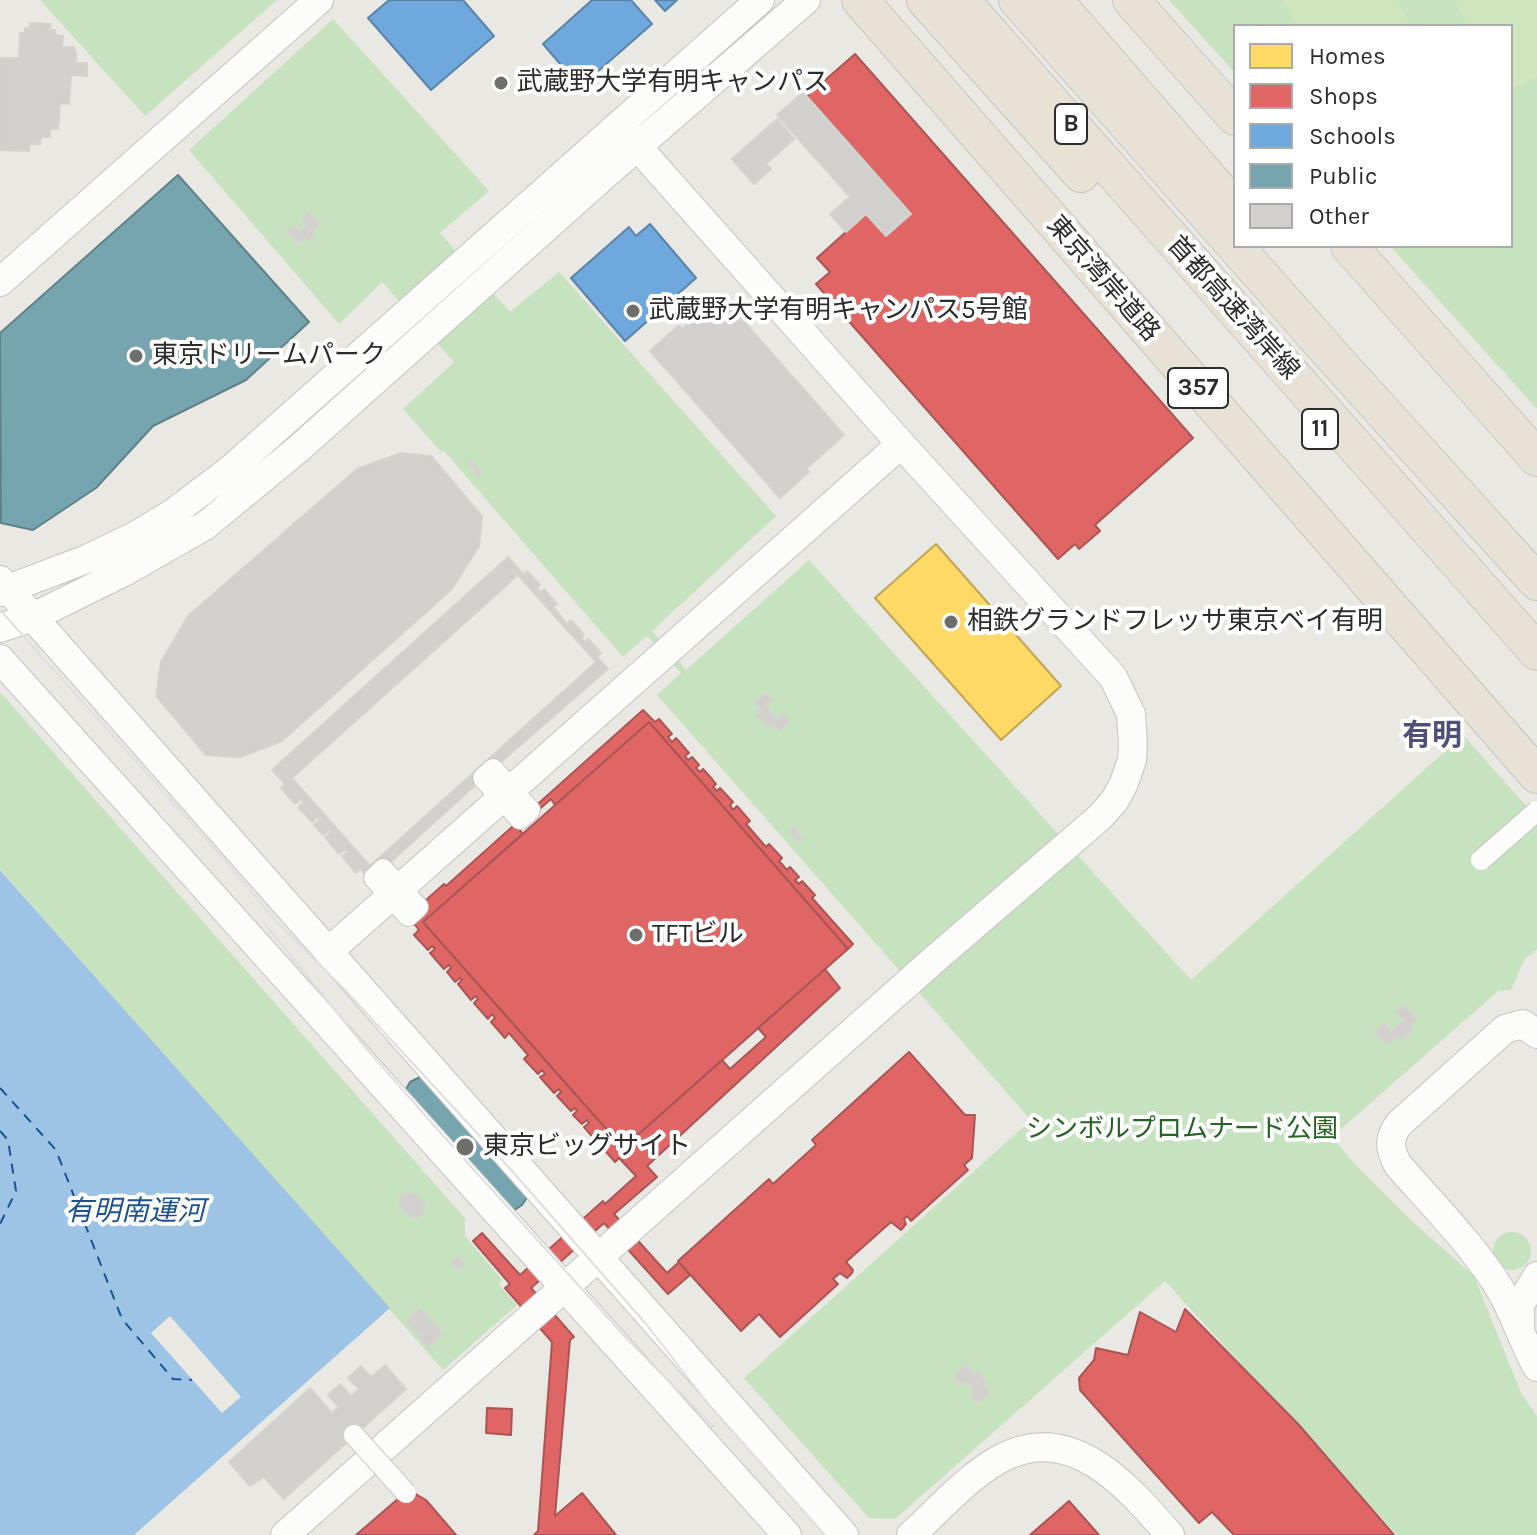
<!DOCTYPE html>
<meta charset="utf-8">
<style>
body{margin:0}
#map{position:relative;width:1537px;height:1535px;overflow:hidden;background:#e9e8e3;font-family:Karla,sans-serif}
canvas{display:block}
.legend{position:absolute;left:1233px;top:24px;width:280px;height:224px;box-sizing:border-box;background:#fff;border:2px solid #ababab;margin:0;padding:10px 14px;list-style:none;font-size:24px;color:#2c2c2c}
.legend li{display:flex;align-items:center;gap:16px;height:40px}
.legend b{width:40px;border:2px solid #ababab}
</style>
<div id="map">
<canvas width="1537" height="1535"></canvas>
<ul class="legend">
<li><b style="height:22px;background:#ffd966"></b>Homes</li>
<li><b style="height:22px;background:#e06666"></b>Shops</li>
<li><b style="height:22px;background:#6fa8dc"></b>Schools</li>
<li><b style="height:22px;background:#76a5af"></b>Public</li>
<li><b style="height:22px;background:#d1d0cc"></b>Other</li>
</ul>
</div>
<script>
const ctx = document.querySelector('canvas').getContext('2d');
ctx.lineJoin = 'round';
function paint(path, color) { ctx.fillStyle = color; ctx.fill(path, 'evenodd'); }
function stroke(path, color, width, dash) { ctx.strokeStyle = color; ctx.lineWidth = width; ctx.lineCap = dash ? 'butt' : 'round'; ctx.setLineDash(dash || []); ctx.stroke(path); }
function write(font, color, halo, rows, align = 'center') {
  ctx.font = font + ' Karla,"Noto Sans JP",sans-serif'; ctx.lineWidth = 8; ctx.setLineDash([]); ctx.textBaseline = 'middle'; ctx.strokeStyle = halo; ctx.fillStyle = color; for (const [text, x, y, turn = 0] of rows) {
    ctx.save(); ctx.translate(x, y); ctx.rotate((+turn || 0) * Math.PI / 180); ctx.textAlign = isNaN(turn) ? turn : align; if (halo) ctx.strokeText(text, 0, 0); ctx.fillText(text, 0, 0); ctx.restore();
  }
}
paint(new Path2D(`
 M40,0H277L145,116Z
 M1169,0H1537V409L1390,246H1511V26H1235V73Z
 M333,19L489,191L440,233L472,270L544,211L477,275L510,312L559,272L776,516L652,631L686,670L809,560L1191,980L1463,735L1537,818V949L1524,960L1511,990L1498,991L1332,1137L1354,1163L1414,1223L1474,1276L1521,1393L1537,1416V1535H1397L1165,1281L895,1519L869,1518L744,1378L1031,1120L657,695L681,673L647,636L623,657L444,451L441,452L403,409L454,362L421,325L307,425L196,517L83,578L64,585L416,320L382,282L339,324L189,150Z
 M0,692L465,1218V1236L502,1280L499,1284L517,1305L443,1370L0,869Z
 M1493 1251a19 19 0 1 1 38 0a19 19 0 1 1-38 0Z`), '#c7e2bf');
paint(new Path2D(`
 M1283,0H1397L1410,26H1297Z
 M1455,0H1537V77L1511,90V26H1468Z`), '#cfe6be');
paint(new Path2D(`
 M0,870L390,1308L134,1535H0Z`), '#9dc4e4');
paint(new Path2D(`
 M170,1316L241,1397L222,1413L151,1333Z`), '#e9e8e3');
const homes = new Path2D(`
 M936,544L1061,686L1001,740L875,598Z`);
paint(homes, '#ffd966');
stroke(homes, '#c0a555', 2);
const shops = new Path2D(`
 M855,54L1193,438L1095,525L1100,531L1079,549L1075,544L1058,559L816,284L830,272L817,258L866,214L886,236L911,214L807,96Z
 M643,710L655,722L659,719L672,734L668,737L672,742L676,738L689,753L685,756L688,760L692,757L699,765L696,768L700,772L703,769L712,779L716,784L713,787L717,791L720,788L733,802L730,805L733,810L737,806L750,821L746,824L766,847L769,844L782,858L779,861L787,870L790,867L799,877L795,880L799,884L802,881L815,895L812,898L853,944L848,949L649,722L423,922L623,1148L825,969L840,988L647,1166L657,1177L614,1214L667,1273L679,1262L690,1275L668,1294L604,1223L531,1288L574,1337L570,1340L555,1516L582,1493L616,1535H534L538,1531L552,1342L505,1288L510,1284L473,1241L482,1233L520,1275L603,1201L605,1204L636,1176L619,1158L615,1162L601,1146L606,1142L603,1139L598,1143L584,1127L589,1123L587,1120L582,1124L573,1115L577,1111L575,1108L571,1111L557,1096L561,1092L559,1089L554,1093L540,1077L545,1074L542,1070L538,1074L524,1059L528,1055L509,1033L505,1038L491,1022L495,1018L492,1014L488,1019L474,1003L478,999L476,996L471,1000L458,984L462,980L460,978L455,982L447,972L451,968L449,965L444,969L430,953L435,949L432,946L428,950L414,935L419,930L408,916L444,884L446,886Z
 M649,722L848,949L758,1028L766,1037L730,1069L722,1060L623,1148L423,922L523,834L518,828L551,799L555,805Z
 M909,1052L965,1115H975L972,1158L964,1165L968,1170L911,1221L907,1216L904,1219L906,1224L901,1230L891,1222L846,1262L853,1270L852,1273L847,1278L840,1273L833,1279L838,1284L780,1337L759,1314L741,1331L678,1261L769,1179L773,1184L816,1145L812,1140Z
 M1185,1309L1299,1425L1394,1535H1234L1212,1512L1199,1523L1080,1390L1079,1378L1094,1360L1096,1348L1128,1355L1140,1312L1176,1332Z
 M487,1408L512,1409L511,1435L486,1433Z
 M414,1493L426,1500L456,1535H356L399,1498Z
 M1069,1501L1099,1535H1030Z`);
paint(shops, '#e06666');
stroke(shops, '#a55', 2);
const schools = new Path2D(`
 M389,0H463L494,36L431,90L368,18Z
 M592,0H631L652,24L580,87L543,44Z
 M655,0H677L665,11Z
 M650,224L696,278L625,341L571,278L629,227L636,236Z`);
paint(schools, '#6fa8dc');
stroke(schools, '#5b83a7', 2);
const public = new Path2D(`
 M178,175L309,322L246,380L153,426L96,488L33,530L1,523L0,333Z
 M430,1076L530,1193L522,1205L513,1211L404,1093L410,1082L420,1077Z`);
paint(public, '#76a5af');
stroke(public, '#608188', 2);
stroke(new Path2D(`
 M0,1088L56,1150L122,1319L173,1379L192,1380
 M0,1131L8,1140L16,1191L0,1224`), '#1a5292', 2, [10, 8]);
const building = new Path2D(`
 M30,23L51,24L50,30H55V35L63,36L62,47H73L76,52V63H87V76L71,75L69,104L60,103L58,129H50V137H41L40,144H30L29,151L0,150V58H19L20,33H25V28H30Z
 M803,92L911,214L886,236L866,214L846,232L830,214L850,197L777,115Z
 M777,119L794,139L766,164L771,169L754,184L732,159Z
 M309,212L320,224L313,230L316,234L308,241L305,237L298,243L287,231L294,225L300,232L308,225L302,219Z
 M724,294L734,306L732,308L844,435L806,469L809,472L780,498L650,351L679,325L682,329Z
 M401,453L431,456L482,516L479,546L452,589L282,741L240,757L206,755L156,696L161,662L188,616L357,469Z
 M472,461L482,474L479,477L468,464Z
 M508,557L523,574L527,571L540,585L537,588L541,592L544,589L557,604L553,607L567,624L571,620L584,635L581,638L585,642L588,639L601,653L597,657L608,669L493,769L371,880L361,869L356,873L342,856L347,852L345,849L339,854L325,837L331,832L329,830L323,835L314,825L320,820L318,817L312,822L298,807L304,802L301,799L295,804L281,788L285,784L272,770Z
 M518,575L596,662L370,866L292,778Z
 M766,693L773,701L766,707L777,719L783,713L790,721L779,731L773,724L768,728L756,715L761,710L754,703Z
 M793,827L803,838L799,842L789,831Z
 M1404,1005L1417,1019L1409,1026L1413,1030L1401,1041L1397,1036L1387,1045L1375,1032L1384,1023L1391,1031L1403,1021L1396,1013Z
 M406,1192L415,1194L424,1203V1211L419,1217H411L400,1207L399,1198Z
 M458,1256L465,1264L457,1270L451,1263Z
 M420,1308L443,1334L428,1347L406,1321Z
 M385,1365L406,1389L284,1499L264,1477L250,1486L229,1462L310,1388L332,1413L339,1407L328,1395L340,1384L351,1396L359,1389L348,1378L361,1366L371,1377Z
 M966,1365L974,1374L977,1371L986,1382L983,1384L990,1392L978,1403L970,1394L974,1390L966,1381L962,1385L954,1376Z`);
paint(building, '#d1d0cc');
stroke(building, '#d4d4cf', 2);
const street = new Path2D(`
 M493,769L530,810L520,819L483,778Z
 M383,869L418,907L408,916L374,878Z`);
const secondary = new Path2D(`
 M0,282L319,0
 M0,580L844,1535
 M0,592L87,559L133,537L173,513L230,470L760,0
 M0,628L33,617L124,572L206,525L297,450L608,172L806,0
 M0,659L787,1535
 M328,952L901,444
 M1537,1034L1523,1024L1505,1029L1400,1123C1388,1137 1389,1149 1398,1165C1433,1205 1472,1244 1500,1289C1514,1313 1523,1342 1537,1367
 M1520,1330V1305L1537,1276
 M285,1535L936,958L1100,817L1115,800L1124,783L1132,760L1133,744L1131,714L1113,677L901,444L619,126
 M911,1535C939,1510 967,1477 1000,1459C1072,1420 1128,1487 1170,1535`);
const highway = new Path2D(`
 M860,0L1537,775
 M925,0L1081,174
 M961,0L1537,652
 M1017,0L1344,369L1537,582
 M1054,0L1235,208
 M1131,0L1235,117
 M1349,246L1537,458`);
stroke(street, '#c4c3c2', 22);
stroke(secondary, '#c4c3c2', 30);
stroke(highway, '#c5c5c2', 38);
stroke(street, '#fcfcfb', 20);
stroke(secondary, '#fcfcfb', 28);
stroke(highway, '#e7e1d6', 36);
stroke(new Path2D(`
 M0,610L221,856L277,922L345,990L513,1172L646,1324L709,1405L825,1535
 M264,923L365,1047L438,1130L628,1340L714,1427`), '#dfdee0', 2);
const streetBridge = new Path2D(`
 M1481,860L1537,811
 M354,1435L406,1493`);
stroke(streetBridge, '#c4c3c2', 22, []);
stroke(streetBridge, '#fcfcfb', 20);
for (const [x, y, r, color] of [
 [501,83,8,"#6e6e6c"],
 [633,311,8,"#6e6e6c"],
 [136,356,8,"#6e6e6c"],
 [951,622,8,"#6e6e6c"],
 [636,935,8,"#6e6e6c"],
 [465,1147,10,"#6e6e6c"]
]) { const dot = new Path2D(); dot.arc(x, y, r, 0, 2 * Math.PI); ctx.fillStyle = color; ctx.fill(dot); stroke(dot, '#fff', 3); }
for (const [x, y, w] of [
 [1071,124,32],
 [1198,388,60],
 [1320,429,36]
]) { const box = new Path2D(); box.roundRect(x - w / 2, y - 20, w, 40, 6); ctx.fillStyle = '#fff'; ctx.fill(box); stroke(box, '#2c2c2c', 2); }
write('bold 24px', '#2c2c2c', null, [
 ["B",1071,124],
 ["357",1198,388],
 ["11",1320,429]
]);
write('26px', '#2c2c2c', '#fff', [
 ["武蔵野大学有明キャンパス",517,83],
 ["武蔵野大学有明キャンパス5号館",649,311],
 ["東京ドリームパーク",152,356],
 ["相鉄グランドフレッサ東京ベイ有明",967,622],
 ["TFTビル",652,935],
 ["東京ビッグサイト",483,1147]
], 'left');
write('26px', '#2c2c2c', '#fff', [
 ["東京湾岸道路",1103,279,49],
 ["首都高速湾岸線",1233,308,48]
]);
write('26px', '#236422', '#fff', [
 ["シンボルプロムナード公園",1182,1130]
]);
write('italic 28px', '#1a5292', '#fff', [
 ["有明南運河",135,1212]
]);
write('bold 30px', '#515079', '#fff', [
 ["有明",1432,736]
]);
</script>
